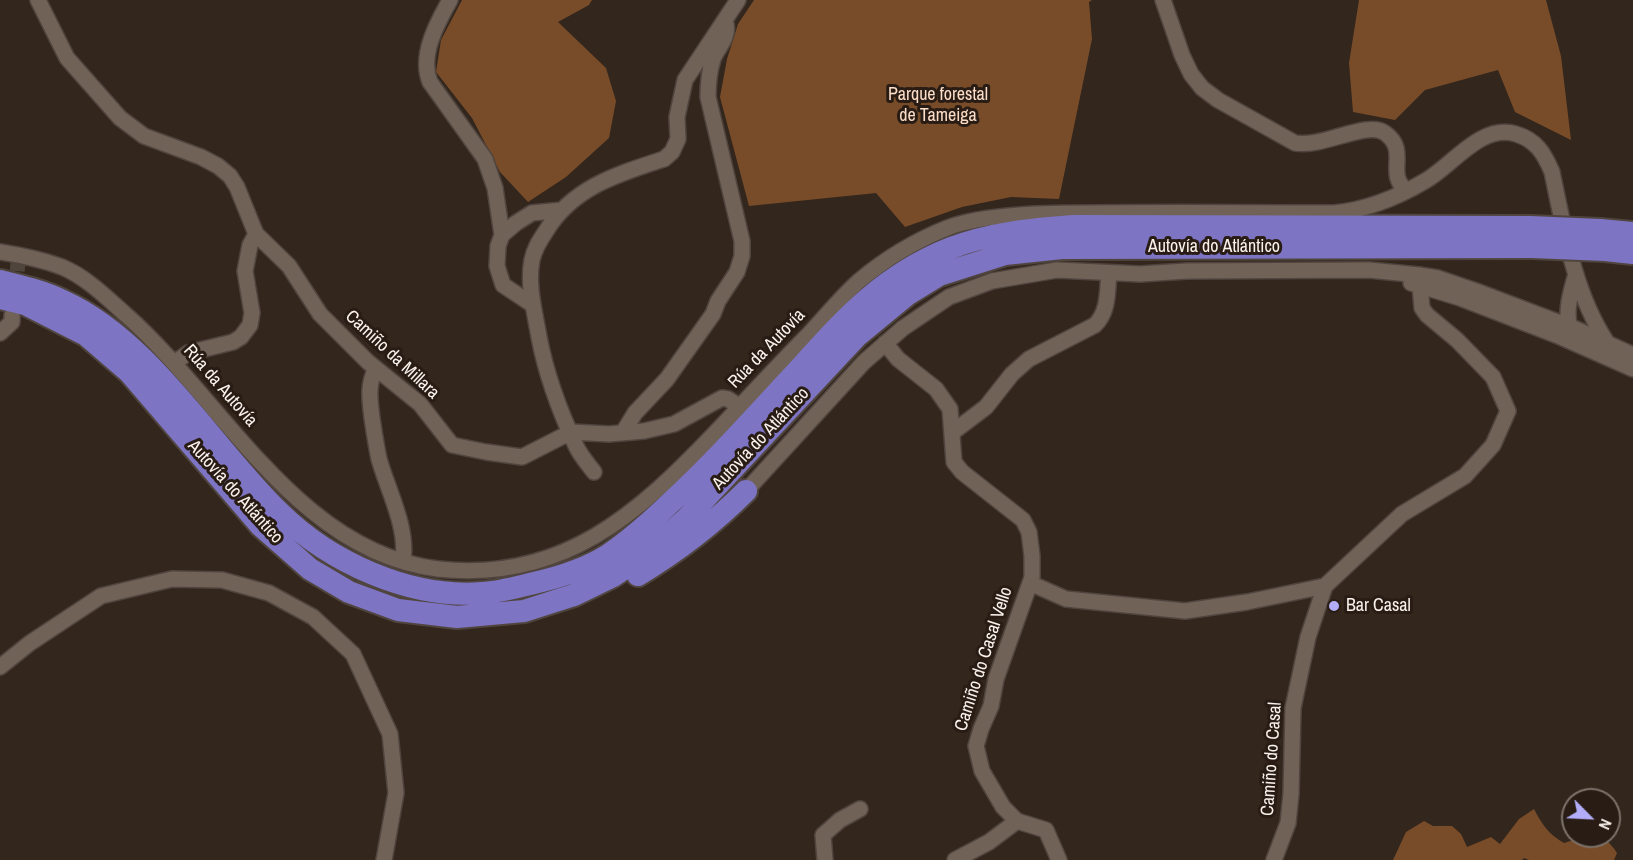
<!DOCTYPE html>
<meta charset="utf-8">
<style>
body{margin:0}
#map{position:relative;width:1633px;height:860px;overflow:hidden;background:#32261d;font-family:"Archivo Narrow",sans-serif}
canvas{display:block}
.north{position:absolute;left:1561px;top:788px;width:60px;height:60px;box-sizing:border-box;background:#281c14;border:2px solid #7c726a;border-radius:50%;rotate:114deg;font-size:16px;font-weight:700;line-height:24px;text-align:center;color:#faf2ec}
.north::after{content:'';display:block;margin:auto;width:21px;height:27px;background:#b3adf9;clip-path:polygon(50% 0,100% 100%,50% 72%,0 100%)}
</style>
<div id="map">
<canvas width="1633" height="860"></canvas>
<div class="north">N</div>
</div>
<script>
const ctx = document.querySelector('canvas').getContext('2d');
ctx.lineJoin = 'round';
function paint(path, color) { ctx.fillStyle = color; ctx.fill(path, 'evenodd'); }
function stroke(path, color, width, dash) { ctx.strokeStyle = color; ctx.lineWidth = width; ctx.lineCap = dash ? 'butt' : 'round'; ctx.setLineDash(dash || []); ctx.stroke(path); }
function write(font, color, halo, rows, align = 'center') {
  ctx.font = font + ' "Archivo Narrow",sans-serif'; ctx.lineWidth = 6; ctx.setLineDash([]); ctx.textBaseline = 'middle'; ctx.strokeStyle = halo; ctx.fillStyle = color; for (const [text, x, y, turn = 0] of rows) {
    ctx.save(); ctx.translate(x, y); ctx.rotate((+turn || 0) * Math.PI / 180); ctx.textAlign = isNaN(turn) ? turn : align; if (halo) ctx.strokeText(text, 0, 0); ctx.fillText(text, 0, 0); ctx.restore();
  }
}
paint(new Path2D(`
 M462,0H592L589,5L558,22L606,68L616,101L609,138L566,177L528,202L500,172L472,118L436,72L441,40Z
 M754,0H1092L1089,2L1092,39L1059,199L1011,197L962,207L905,227L876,193L749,206L720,97L727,59L738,24Z
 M1359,0H1546L1561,56L1571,140L1515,112L1498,70L1425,90L1395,120L1353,112L1349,63Z
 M1534,809C1542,824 1548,834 1564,843C1587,837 1601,828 1617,853L1614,860H1529L1524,858L1522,860H1393L1406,832L1424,821L1433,826H1452L1461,834L1467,847L1491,837L1500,844L1519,819Z`), '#794c29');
stroke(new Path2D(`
 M15,294L18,263`), '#50453c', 15, [15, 8]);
const minor = new Path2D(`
 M38,0L67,58L120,118L144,136L201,157L218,166L230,176L237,187L256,234L289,266L320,314L368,362L420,404L452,445L486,452L522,457L571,432L609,434L644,431L674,424L722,398L728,399L740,407
 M450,0C437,23 419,56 430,82L485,159L495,188L502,235
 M1163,0L1182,55L1191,74L1202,88L1218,100L1295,143C1323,148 1367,120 1385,133C1410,151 1385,173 1406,190
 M0,252C19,255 43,260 62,267C86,277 106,297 125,314C222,399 298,553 438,569C562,583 638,514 717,431C748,398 778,365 810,333C826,316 841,297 859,281C885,259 915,241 947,228C985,213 1054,213 1096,213C1175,212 1255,213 1334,213C1365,210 1398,197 1425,181C1452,166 1481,123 1516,134C1536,140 1544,153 1552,172C1564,229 1574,292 1606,341
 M1411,283L1460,298L1556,335L1633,369
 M533,305L503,285L497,266L498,246L502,235L516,223L532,213L562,210
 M0,333L12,322V315
 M1574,335C1562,319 1571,291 1576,274
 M885,343L898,359L936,389L950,409L954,462L962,472L1023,520L1029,532L1032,556V577L1030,583
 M174,363L188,353L233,342L241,337L250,325L252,313L245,271L250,245L256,234
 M376,369C367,384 370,401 372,418C374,431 376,445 379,459C388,491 408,527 403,561
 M624,431L635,413L667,379L713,314L718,301L737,272L742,256V241L708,97C708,83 709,72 713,59C718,47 729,38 726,24
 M953,432L986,407L1012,374L1029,359L1095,325C1109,311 1107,292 1109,273
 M594,472C588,464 580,455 576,446C560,412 546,374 539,337C535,313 527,285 532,260C534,249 540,240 546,231C573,187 618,174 664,159L672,152L678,139L677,117L685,80L738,0
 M746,491L864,362L903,328L949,297L992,281L1057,270L1140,274L1187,271L1369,270L1419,275L1438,278L1476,291L1576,329L1633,355
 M0,667L30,643L101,596L172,579L222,580L269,593L313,617L353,654L390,734L396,793L384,860
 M825,860L823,835L840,820L860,809
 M955,860L989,842L1017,821
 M1059,860L1046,830L1017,821L1003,807L982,771L976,746L981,729L991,706L996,679L1030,583L1066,599L1185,611L1247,602L1325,586
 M1274,860L1288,823L1291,794L1293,708L1308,637L1325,586L1402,514L1465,476L1493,445L1508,411L1493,377L1457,340L1427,315L1422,308L1419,275`);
const highway = new Path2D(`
 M1600,230L1633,233
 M1605,250L1633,253
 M0,281C21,286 43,291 63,301C150,340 212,447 279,512C329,562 410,599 482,593C500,592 517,587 534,583C560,577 586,569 608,555C637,535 663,510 688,486C728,448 764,406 802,366C848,315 885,274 951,248C990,233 1032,229 1074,226L1530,227
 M0,298L25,304L86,335L130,373L261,526L310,569L349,592L398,610L457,617L524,611L574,595L613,576L646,554L686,519L857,336L908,294L939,275L1005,254L1062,248L1532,247
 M638,575C678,551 713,524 746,491`);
stroke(minor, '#50453e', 18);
stroke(highway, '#50453e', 26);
stroke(minor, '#716258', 15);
stroke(highway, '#7d74c3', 22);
const highwayBridge = new Path2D(`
 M1530,227L1600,230
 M1532,247L1605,250`);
stroke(highwayBridge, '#50453e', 26, []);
stroke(highwayBridge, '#7d74c3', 22);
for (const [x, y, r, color] of [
 [1334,606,6,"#b3adf9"]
]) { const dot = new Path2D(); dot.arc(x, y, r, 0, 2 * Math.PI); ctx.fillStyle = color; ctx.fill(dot); stroke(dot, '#281c14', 2); }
write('18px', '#fbddc8', '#281c14', [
 ["Parque forestal",938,95],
 ["de Tameiga",938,116]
]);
write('18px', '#faf2ec', '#281c14', [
 ["Autovía do Atlántico",1214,247],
 ["Rúa da Autovía",767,349,-46],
 ["Camiño da Millara",392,355,43],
 ["Rúa da Autovía",220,386,49],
 ["Autovía do Atlántico",761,439,-47],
 ["Autovía do Atlántico",235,492,48],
 ["Camiño do Casal Vello",984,659,-72],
 ["Camiño do Casal",1272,759,-86]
]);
write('18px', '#faf2ec', '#281c14', [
 ["Bar Casal",1346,606]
], 'left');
</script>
